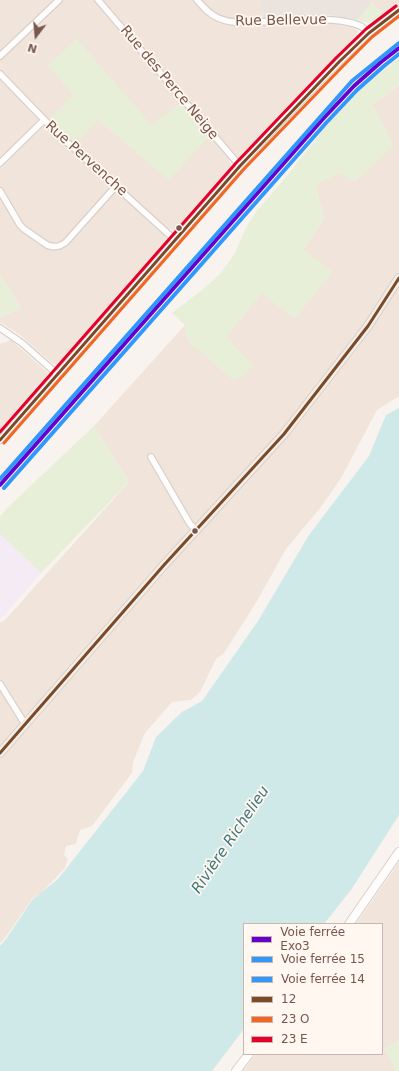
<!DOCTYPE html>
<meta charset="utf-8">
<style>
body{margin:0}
#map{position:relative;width:399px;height:1071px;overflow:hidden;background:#f8f3ee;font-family:"DejaVu Sans",sans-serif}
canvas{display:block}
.legend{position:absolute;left:243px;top:923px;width:140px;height:132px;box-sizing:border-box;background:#fff7f0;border:1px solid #c9b7ae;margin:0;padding:5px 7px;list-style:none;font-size:12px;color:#78574c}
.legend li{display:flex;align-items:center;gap:8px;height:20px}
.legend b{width:20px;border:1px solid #c9b7ae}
.north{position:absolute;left:16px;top:16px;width:40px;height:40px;-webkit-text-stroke:3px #fff7f0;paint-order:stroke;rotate:196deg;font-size:11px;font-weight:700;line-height:16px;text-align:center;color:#78574c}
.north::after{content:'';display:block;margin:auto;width:14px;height:18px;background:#78574c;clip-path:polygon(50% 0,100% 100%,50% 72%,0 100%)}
</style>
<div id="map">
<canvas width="399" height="1071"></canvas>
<ul class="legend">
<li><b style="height:5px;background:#60c"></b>Voie ferrée Exo3</li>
<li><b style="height:5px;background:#3098fc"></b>Voie ferrée 15</li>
<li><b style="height:5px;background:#3098fc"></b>Voie ferrée 14</li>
<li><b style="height:5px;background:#7a4b2a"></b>12</li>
<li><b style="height:5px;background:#f26522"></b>23 O</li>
<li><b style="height:5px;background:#e4002b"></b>23 E</li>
</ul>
<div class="north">N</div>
</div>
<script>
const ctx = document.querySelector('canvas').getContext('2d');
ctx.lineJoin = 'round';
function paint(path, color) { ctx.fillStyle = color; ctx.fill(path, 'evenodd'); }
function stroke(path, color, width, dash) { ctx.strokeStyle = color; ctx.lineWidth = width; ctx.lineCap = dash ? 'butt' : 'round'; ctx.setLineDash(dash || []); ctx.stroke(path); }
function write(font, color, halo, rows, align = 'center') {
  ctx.font = font + ' "DejaVu Sans",sans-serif'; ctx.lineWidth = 3.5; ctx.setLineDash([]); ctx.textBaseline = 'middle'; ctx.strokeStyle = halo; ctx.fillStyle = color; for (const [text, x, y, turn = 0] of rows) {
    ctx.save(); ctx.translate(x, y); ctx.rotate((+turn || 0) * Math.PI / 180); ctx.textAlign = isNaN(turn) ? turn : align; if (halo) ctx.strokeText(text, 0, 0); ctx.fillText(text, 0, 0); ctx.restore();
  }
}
paint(new Path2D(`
 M0,0H193L208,16L218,23L224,25L244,27L329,23L350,27L356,29L358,32L357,37L345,50L275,123L246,155L240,157L236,156L229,161L231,167V171L201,205L198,206L181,225V228L179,230L175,231L170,229L164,235L167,240L165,246L162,247L64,358V362L59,365L53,364L20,335L0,322V318L21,307L0,276Z
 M201,0H261L263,19H237L222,17L213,12Z
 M370,0H399V6L384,17Z
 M399,85V396L377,410L341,478L321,507L286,549L257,601L224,653L216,659L200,692L191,700L172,702L145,733L133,762L132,773L92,826L80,830L76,844L66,846L64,855L68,859L65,868L41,893L32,899L5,938L0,943V623L4,621L129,482L94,426L185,325L215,350L261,293L331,272L303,250L324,218L316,187L320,182L339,172L372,104Z
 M11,340L47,372L48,376L46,381L40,385L19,409L17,415L12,418L5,426L3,430L0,432V344Z
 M399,862V1071H243L256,1054H382V924H356Z`), '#f1e5db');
paint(new Path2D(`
 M261,0H370L372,2L358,20L330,15L263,19Z`), '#ebe3de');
paint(new Path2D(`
 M0,534L41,573L4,616L0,618Z`), '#f4ebf4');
paint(new Path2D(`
 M372,2L384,17C373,24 370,24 358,20Z
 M77,39L152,126L180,103L208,137L169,180L98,120L76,144L49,119L74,95L48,66Z
 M399,58V85L372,104L394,145L355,182L339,173L320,182L316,187L324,218L303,250L332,272L295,319L261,293L226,337L253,365L243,376L233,380L186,339L185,325L172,313L202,290L220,274L234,255L247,226L256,212L286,177L322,131L350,99L369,82Z
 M0,276L21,307L0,318Z
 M94,426L129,482L41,573L0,534V517L7,508Z
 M399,1040V1071H396L384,1048Z`), '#e7efd9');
paint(new Path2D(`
 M399,408V815L351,890L324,924H244V1029L212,1071H0V946L6,939L32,900L58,879L143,771L156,737L182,712L202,701L258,621L309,535L369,456L386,415Z`), '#cfe9e9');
const minor = new Path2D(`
 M98,0L240,166
 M197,0C203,7 209,14 218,18C229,23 240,23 251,22C283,22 316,16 347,22C352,23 358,24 362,27C364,28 367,31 369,33
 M0,56L59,0
 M0,74L56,132L175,240
 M0,163L44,120
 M0,191L20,225L24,229L47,245C54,248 60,247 66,242L116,186
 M0,328L22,343L57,374
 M0,440L240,166L279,124L339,62L369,33L399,10
 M151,457L190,524L196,530
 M0,684L25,724`);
const secondary = new Path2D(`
 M349,924L399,852
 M236,1071L249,1054`);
const primary = new Path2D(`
 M0,753L164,565L284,434L368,326L399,278`);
stroke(minor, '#d7d0cc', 8);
stroke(secondary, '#d8cfca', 10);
stroke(primary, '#dad0cb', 10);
stroke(minor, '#fefdfc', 5.5);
stroke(secondary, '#fefdfc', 8);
stroke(primary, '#f3ede6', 8);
stroke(new Path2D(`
 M0,440L240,166L339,62L369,33L399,10
 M0,753L164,565L284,434L368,326L399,278`), '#7a4b2a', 3);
stroke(new Path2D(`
 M4,443L244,169L343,66L372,37L399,16`), '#f26522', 3);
stroke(new Path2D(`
 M0,432L236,163L336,58L366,29L396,6`), '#e4002b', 3);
stroke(new Path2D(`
 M0,485L322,120L354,86L381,62L399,48`), '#60c', 4);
stroke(new Path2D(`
 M4,488L326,123L357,90L384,66L399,54`), '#3098fc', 4);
stroke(new Path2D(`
 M0,479L352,81L399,43`), '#3098fc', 4);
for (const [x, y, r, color] of [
 [179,228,3.5,"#78574c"],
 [195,531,3.5,"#78574c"]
]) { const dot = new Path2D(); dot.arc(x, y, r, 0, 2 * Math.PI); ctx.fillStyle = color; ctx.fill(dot); stroke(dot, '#fff7f0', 1.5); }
write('14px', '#78574c', '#fff7f0', [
 ["Rue Bellevue",281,21,-1],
 ["Rue des Perce Neige",169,83,50],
 ["Rue Pervenche",86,159,42]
]);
write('italic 15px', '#3f787d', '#fff7f0', [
 ["Rivière Richelieu",231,840,-56]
]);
</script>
